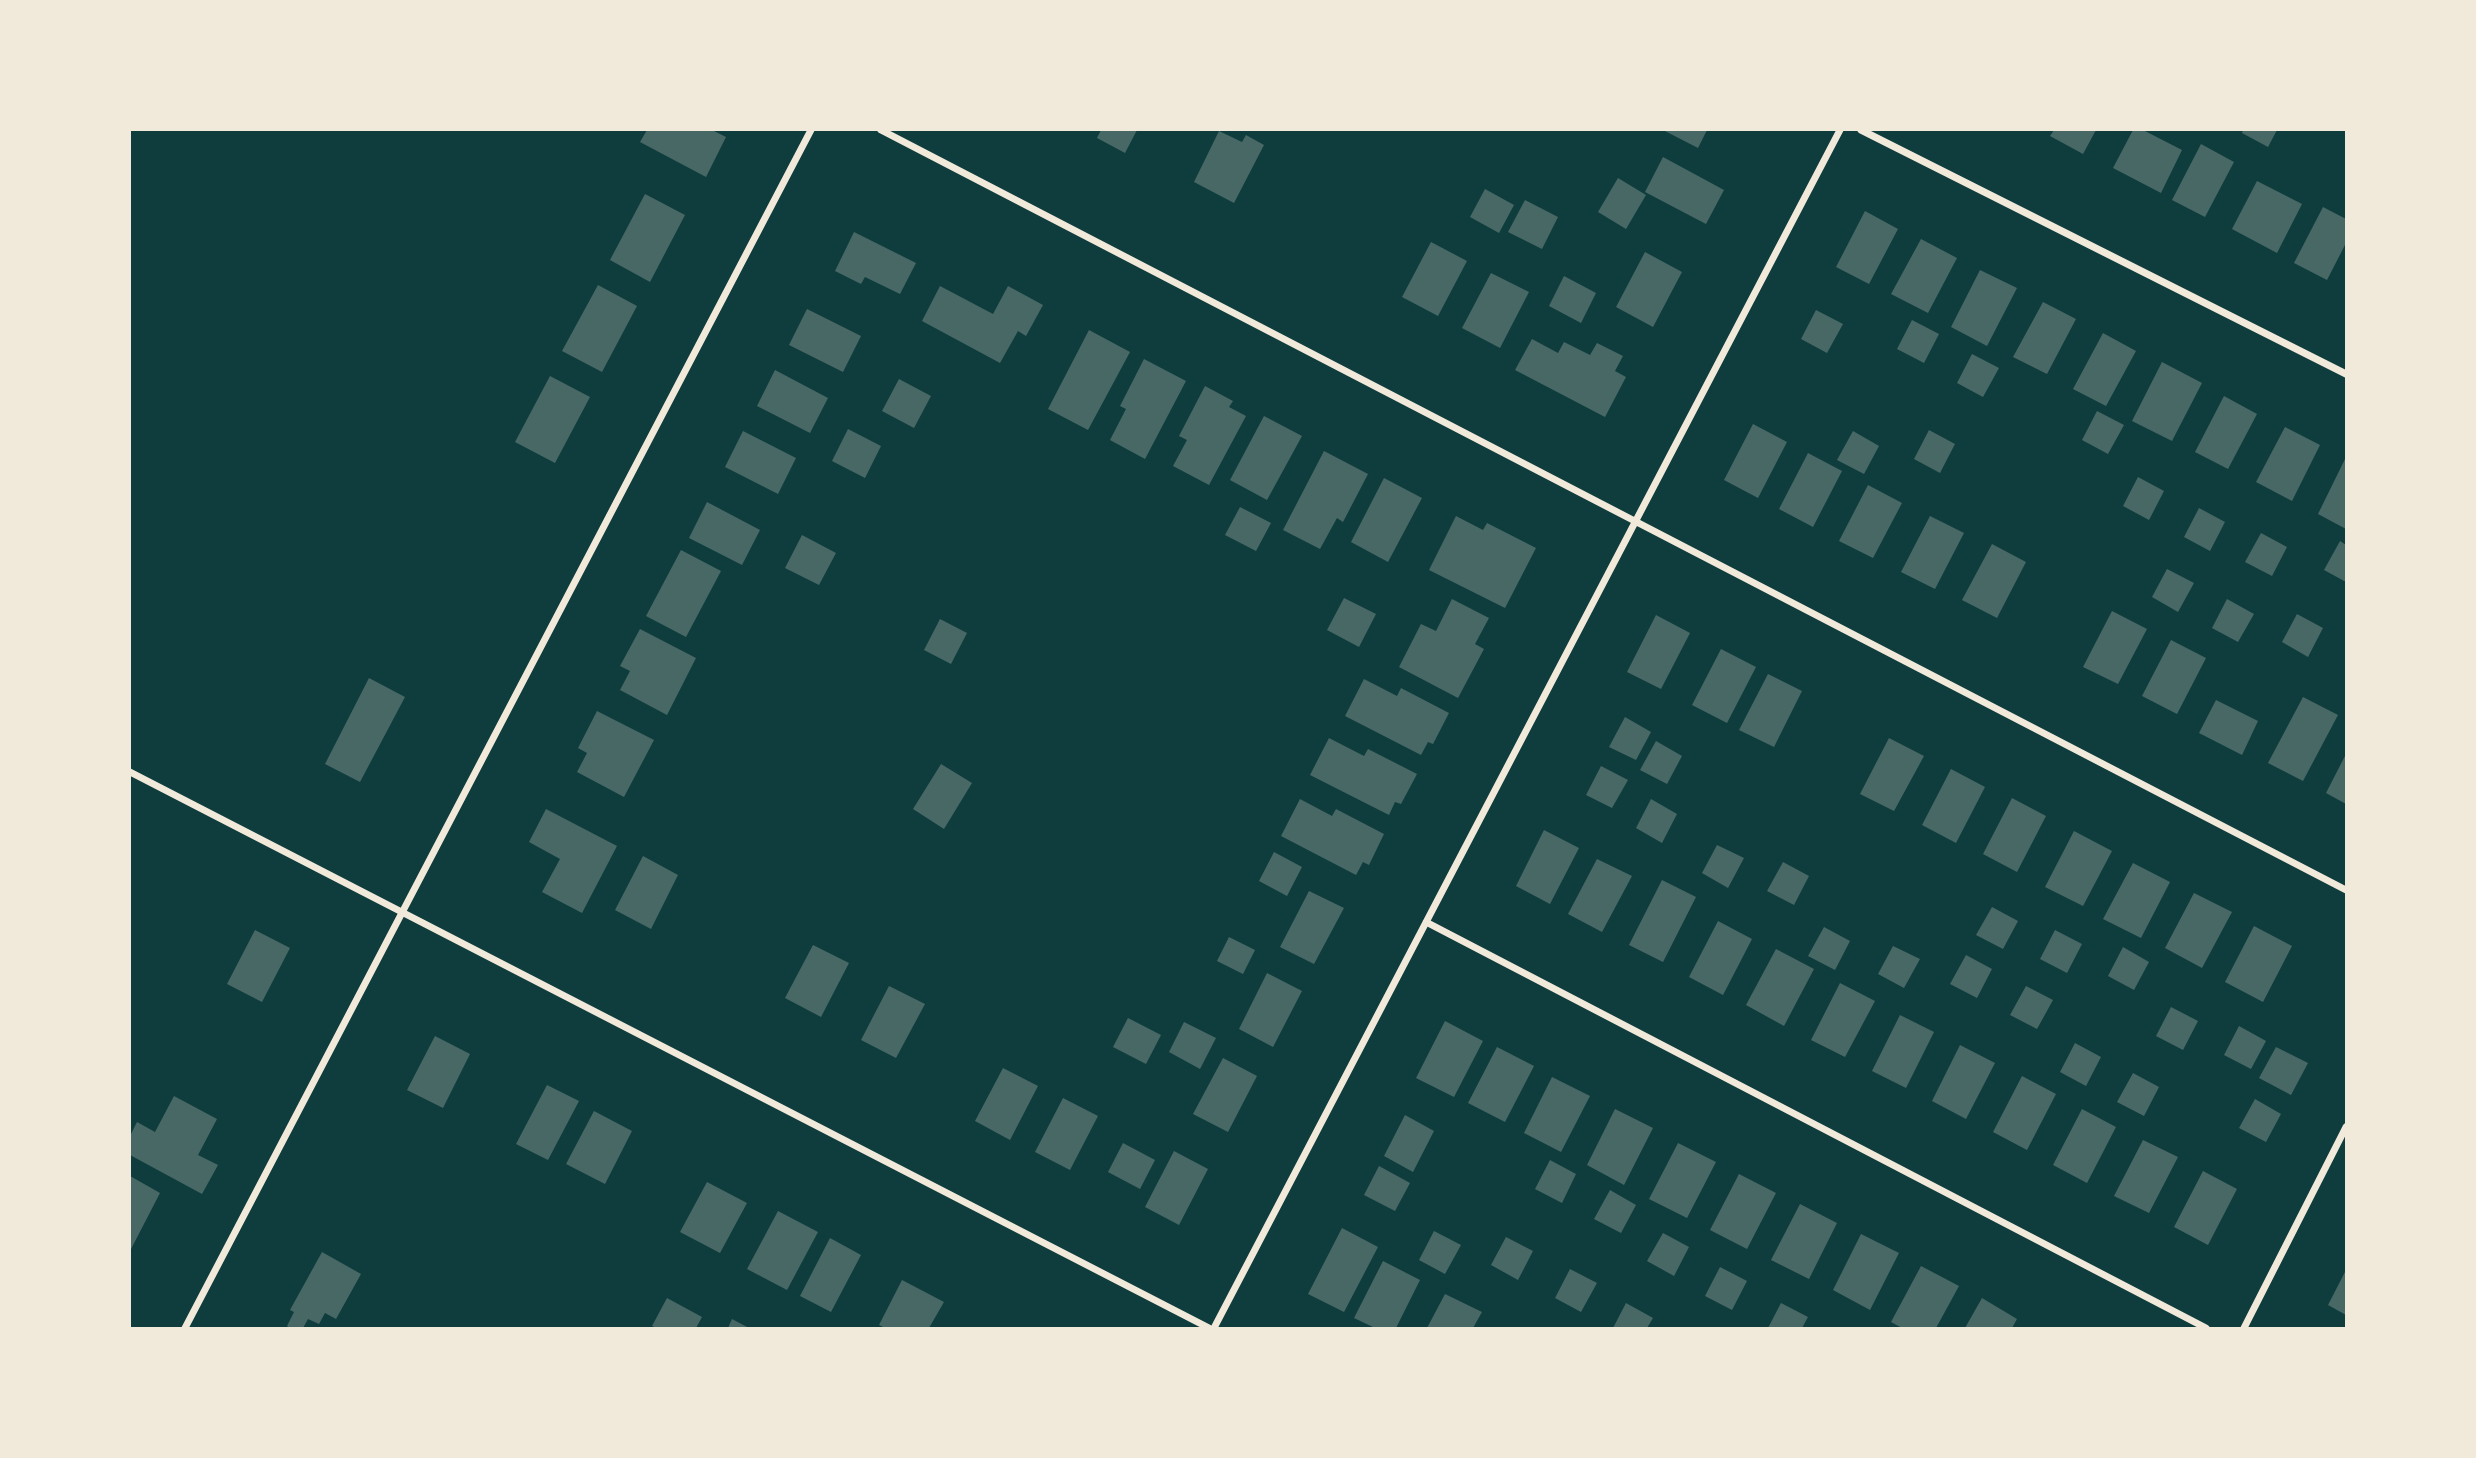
<!DOCTYPE html>
<style>
body{margin:0}
#map{position:relative;width:2476px;height:1458px;overflow:hidden;background:#0f3d3e;font-family:"Work Sans",sans-serif}
canvas{display:block}
.frame{position:absolute;inset:0;border:131px solid #f1e9da;pointer-events:none}
</style>
<div id="map">
<canvas width="2476" height="1458"></canvas>
<div class="frame"></div>
</div>
<script>
const ctx = document.querySelector('canvas').getContext('2d');
ctx.lineJoin = 'round';
function paint(path, color) { ctx.fillStyle = color; ctx.fill(path, 'evenodd'); }
function stroke(path, color, width, dash) { ctx.strokeStyle = color; ctx.lineWidth = width; ctx.lineCap = dash ? 'butt' : 'round'; ctx.setLineDash(dash || []); ctx.stroke(path); }
paint(new Path2D(`
 M647,130H712L726,137L706,177L640,142Z
 M1101,130H1137L1125,153L1097,138Z
 M1663,130H1707L1698,148Z
 M2054,130H2096L2083,154L2050,136Z
 M2133,130H2143L2182,150L2161,193L2113,168Z
 M2243,130H2277L2268,147L2242,133Z
 M1219,131L1242,142L1246,135L1264,145L1234,203L1194,182Z
 M2201,144L2234,162L2205,217L2172,200Z
 M1663,157L1724,190L1706,224L1645,192Z
 M1618,178L1646,195L1626,229L1598,212Z
 M2257,181L2302,204L2277,253L2232,229Z
 M1485,189L1514,205L1499,233L1470,217Z
 M645,194L685,215L650,282L610,260Z
 M1525,200L1558,217L1542,249L1508,232Z
 M2323,207L2346,219V243L2327,280L2294,263Z
 M1865,211L1898,229L1869,284L1836,267Z
 M854,232L916,263L900,294L865,277L861,284L835,271Z
 M1921,239L1957,258L1928,313L1891,294Z
 M1431,242L1467,261L1438,316L1402,297Z
 M1645,252L1682,272L1653,327L1616,307Z
 M1980,270L2017,288L1987,346L1951,327Z
 M1491,273L1529,292L1500,348L1462,328Z
 M1564,276L1596,293L1581,323L1549,306Z
 M598,285L637,306L602,372L562,351Z
 M940,286L993,314L1008,286L1043,305L1026,336L1018,331L1000,363L922,321Z
 M2043,302L2076,319L2047,374L2013,357Z
 M807,309L861,336L843,372L789,345Z
 M1816,310L1843,324L1827,353L1801,339Z
 M1912,320L1939,334L1924,363L1897,349Z
 M1089,330L1130,352L1088,430L1048,409Z
 M2103,333L2136,351L2106,406L2073,389Z
 M1532,339L1558,353L1564,342L1590,355L1597,343L1623,356L1615,371L1626,377L1605,417L1515,370Z
 M1972,354L1999,368L1983,397L1957,383Z
 M1144,359L1186,381L1145,459L1110,440L1126,409L1120,406Z
 M2162,362L2202,383L2172,441L2132,421Z
 M775,370L828,398L810,433L757,406Z
 M550,376L590,397L555,463L515,442Z
 M899,379L931,396L914,428L882,411Z
 M1205,386L1233,401L1229,407L1246,416L1209,485L1173,466L1187,440L1179,436Z
 M2224,396L2257,414L2228,469L2195,452Z
 M2097,411L2124,425L2108,454L2082,440Z
 M1264,416L1302,436L1267,500L1230,480Z
 M1753,424L1787,442L1758,498L1724,480Z
 M2285,427L2320,445L2292,501L2256,482Z
 M848,429L881,446L865,478L832,461Z
 M1929,430L1955,444L1940,473L1914,459Z
 M743,431L796,458L778,494L725,467Z
 M1853,431L1879,446L1864,474L1837,460Z
 M1324,451L1368,474L1343,522L1337,518L1320,549L1283,530Z
 M1808,453L1842,471L1813,527L1779,509Z
 M2346,457V529L2318,514Z
 M2138,477L2164,491L2149,520L2123,506Z
 M1384,478L1422,498L1388,562L1351,542Z
 M1868,485L1902,503L1873,558L1839,541Z
 M707,502L760,530L742,565L689,538Z
 M1240,507L1271,523L1256,551L1225,535Z
 M2199,508L2225,522L2210,551L2184,537Z
 M1456,516L1483,530L1487,523L1536,548L1505,608L1429,570Z
 M1930,516L1964,533L1935,589L1901,572Z
 M2261,533L2287,547L2272,576L2245,562Z
 M802,535L836,553L819,585L785,568Z
 M2340,541L2346,545V582L2324,570Z
 M1992,544L2026,562L1997,618L1962,600Z
 M681,550L721,571L686,637L646,616Z
 M2167,569L2194,583L2178,612L2152,597Z
 M1344,598L1376,614L1359,647L1327,630Z
 M1452,599L1489,618L1475,644L1484,649L1458,698L1399,667L1421,624L1436,631Z
 M2227,599L2254,614L2238,642L2212,628Z
 M2112,611L2147,629L2118,684L2083,667Z
 M2297,614L2323,628L2308,657L2282,642Z
 M1656,615L1690,633L1661,689L1627,672Z
 M940,619L967,633L951,664L924,650Z
 M640,629L696,658L667,715L620,690L630,671L620,666Z
 M2171,640L2206,658L2177,714L2142,696Z
 M1721,649L1756,667L1727,723L1692,705Z
 M1768,674L1802,691L1774,747L1739,730Z
 M369,678L405,697L360,782L325,764Z
 M1364,679L1397,696L1401,688L1449,713L1433,744L1428,742L1421,755L1345,716Z
 M2303,697L2338,715L2303,781L2268,763Z
 M2216,700L2258,721L2242,755L2199,733Z
 M597,711L654,740L624,797L577,772L587,753L578,748Z
 M1625,717L1651,732L1636,760L1609,747Z
 M1329,738L1364,756L1368,749L1417,774L1401,804L1395,802L1389,815L1310,775Z
 M1889,738L1924,756L1894,811L1860,794Z
 M1656,741L1682,756L1667,784L1640,770Z
 M2346,754V804L2326,793Z
 M941,764L972,783L944,829L913,809Z
 M1601,766L1628,780L1612,808L1586,795Z
 M1951,769L1985,787L1956,843L1922,825Z
 M2012,798L2046,816L2017,872L1983,854Z
 M1300,799L1332,816L1336,809L1384,834L1369,865L1363,862L1356,875L1281,836Z
 M1651,799L1677,814L1662,843L1636,828Z
 M546,809L617,846L582,913L542,892L560,859L529,842Z
 M1544,830L1579,848L1550,904L1516,886Z
 M2074,831L2112,851L2083,906L2045,887Z
 M1717,845L1744,858L1728,888L1702,873Z
 M1274,852L1302,867L1287,896L1259,881Z
 M643,856L678,875L651,929L615,910Z
 M1597,859L1632,876L1602,932L1568,914Z
 M1783,862L1809,876L1794,905L1767,891Z
 M2133,863L2170,882L2141,938L2103,919Z
 M1662,880L1696,897L1663,962L1629,945Z
 M1309,891L1344,908L1314,964L1280,947Z
 M2194,893L2232,912L2202,968L2165,948Z
 M1992,907L2018,921L2003,949L1976,935Z
 M1718,921L1752,939L1723,995L1689,977Z
 M2254,926L2292,946L2263,1002L2225,982Z
 M1824,927L1850,941L1835,970L1808,956Z
 M255,930L290,948L262,1002L227,984Z
 M2055,930L2082,944L2067,973L2040,959Z
 M1229,937L1255,950L1243,974L1217,961Z
 M813,945L849,963L821,1017L785,998Z
 M1893,946L1920,959L1904,988L1878,974Z
 M2123,947L2149,962L2134,990L2108,976Z
 M1776,949L1814,969L1784,1026L1746,1005Z
 M1966,955L1992,969L1977,998L1950,984Z
 M1267,973L1302,991L1273,1047L1239,1029Z
 M1840,983L1875,1001L1845,1057L1811,1040Z
 M889,986L925,1004L896,1058L861,1040Z
 M2026,986L2053,1000L2037,1029L2010,1015Z
 M2171,1007L2198,1021L2183,1050L2156,1036Z
 M1900,1015L1934,1032L1906,1088L1872,1071Z
 M1128,1018L1161,1035L1146,1064L1113,1047Z
 M1445,1021L1483,1041L1454,1097L1416,1078Z
 M1184,1022L1216,1038L1200,1069L1169,1052Z
 M2239,1026L2266,1041L2251,1069L2224,1055Z
 M435,1036L470,1054L443,1108L407,1090Z
 M2075,1043L2101,1057L2086,1086L2060,1072Z
 M1960,1045L1995,1063L1966,1119L1932,1101Z
 M1497,1047L1534,1066L1505,1122L1468,1103Z
 M2276,1047L2308,1063L2291,1095L2259,1078Z
 M1223,1058L1257,1076L1228,1132L1193,1114Z
 M1003,1068L1038,1086L1010,1140L975,1121Z
 M2133,1073L2159,1087L2144,1116L2117,1102Z
 M2022,1076L2056,1094L2027,1150L1993,1132Z
 M1552,1077L1590,1096L1561,1152L1524,1133Z
 M547,1085L579,1101L548,1160L516,1144Z
 M174,1096L217,1119L198,1155L218,1165L202,1194L130,1155V1136L137,1122L155,1132Z
 M1063,1098L1098,1116L1070,1170L1035,1152Z
 M2255,1099L2281,1114L2266,1142L2239,1128Z
 M1615,1109L1653,1128L1624,1185L1587,1165Z
 M2082,1109L2116,1127L2087,1183L2053,1165Z
 M594,1111L632,1131L605,1184L566,1164Z
 M1405,1115L1434,1131L1413,1172L1384,1156Z
 M2143,1140L2178,1157L2149,1213L2114,1196Z
 M1123,1143L1155,1160L1140,1189L1108,1172Z
 M1678,1143L1716,1162L1687,1218L1649,1199Z
 M1174,1151L1208,1169L1179,1225L1145,1207Z
 M1550,1160L1576,1174L1562,1203L1535,1189Z
 M1379,1166L1410,1183L1395,1211L1364,1195Z
 M2203,1171L2237,1189L2208,1245L2174,1227Z
 M1739,1174L1776,1193L1747,1249L1710,1230Z
 M130,1176L160,1193L130,1251Z
 M707,1182L747,1203L720,1253L680,1232Z
 M1610,1190L1636,1205L1621,1233L1594,1219Z
 M1800,1204L1837,1223L1809,1279L1771,1260Z
 M778,1211L818,1232L787,1290L747,1269Z
 M1342,1228L1378,1247L1344,1312L1308,1294Z
 M1434,1231L1461,1245L1445,1274L1419,1260Z
 M1663,1233L1689,1247L1674,1276L1647,1261Z
 M1861,1234L1899,1253L1870,1310L1833,1290Z
 M1506,1237L1533,1251L1518,1280L1491,1265Z
 M830,1238L861,1255L831,1312L800,1296Z
 M322,1252L361,1274L336,1319L325,1313L319,1324L308,1319L303,1328H290L287,1326L294,1312L290,1310Z
 M1383,1261L1420,1280L1396,1328H1375L1354,1318Z
 M1921,1266L1959,1286L1936,1328H1902L1891,1322Z
 M1720,1267L1747,1281L1732,1310L1705,1296Z
 M1570,1269L1597,1283L1581,1312L1555,1298Z
 M2346,1270V1315L2328,1305Z
 M902,1280L944,1302L929,1328H885L879,1325Z
 M1445,1294L1482,1312L1473,1328H1427Z
 M667,1298L702,1317L696,1328H657L652,1326Z
 M1982,1298L2017,1319L2012,1328H1965Z
 M1626,1303L1653,1318L1647,1328H1613Z
 M1781,1303L1808,1317L1802,1328H1768Z
 M732,1319L749,1328H728Z`), '#486865');
stroke(new Path2D(`
 M881,130L2346,890
 M1861,130L2346,374
 M130,772L1209,1328
 M1426,922L2206,1328
 M185,1328L811,130
 M1214,1328L1840,130
 M2244,1328L2346,1127`), '#f1e9da', 7);
</script>
